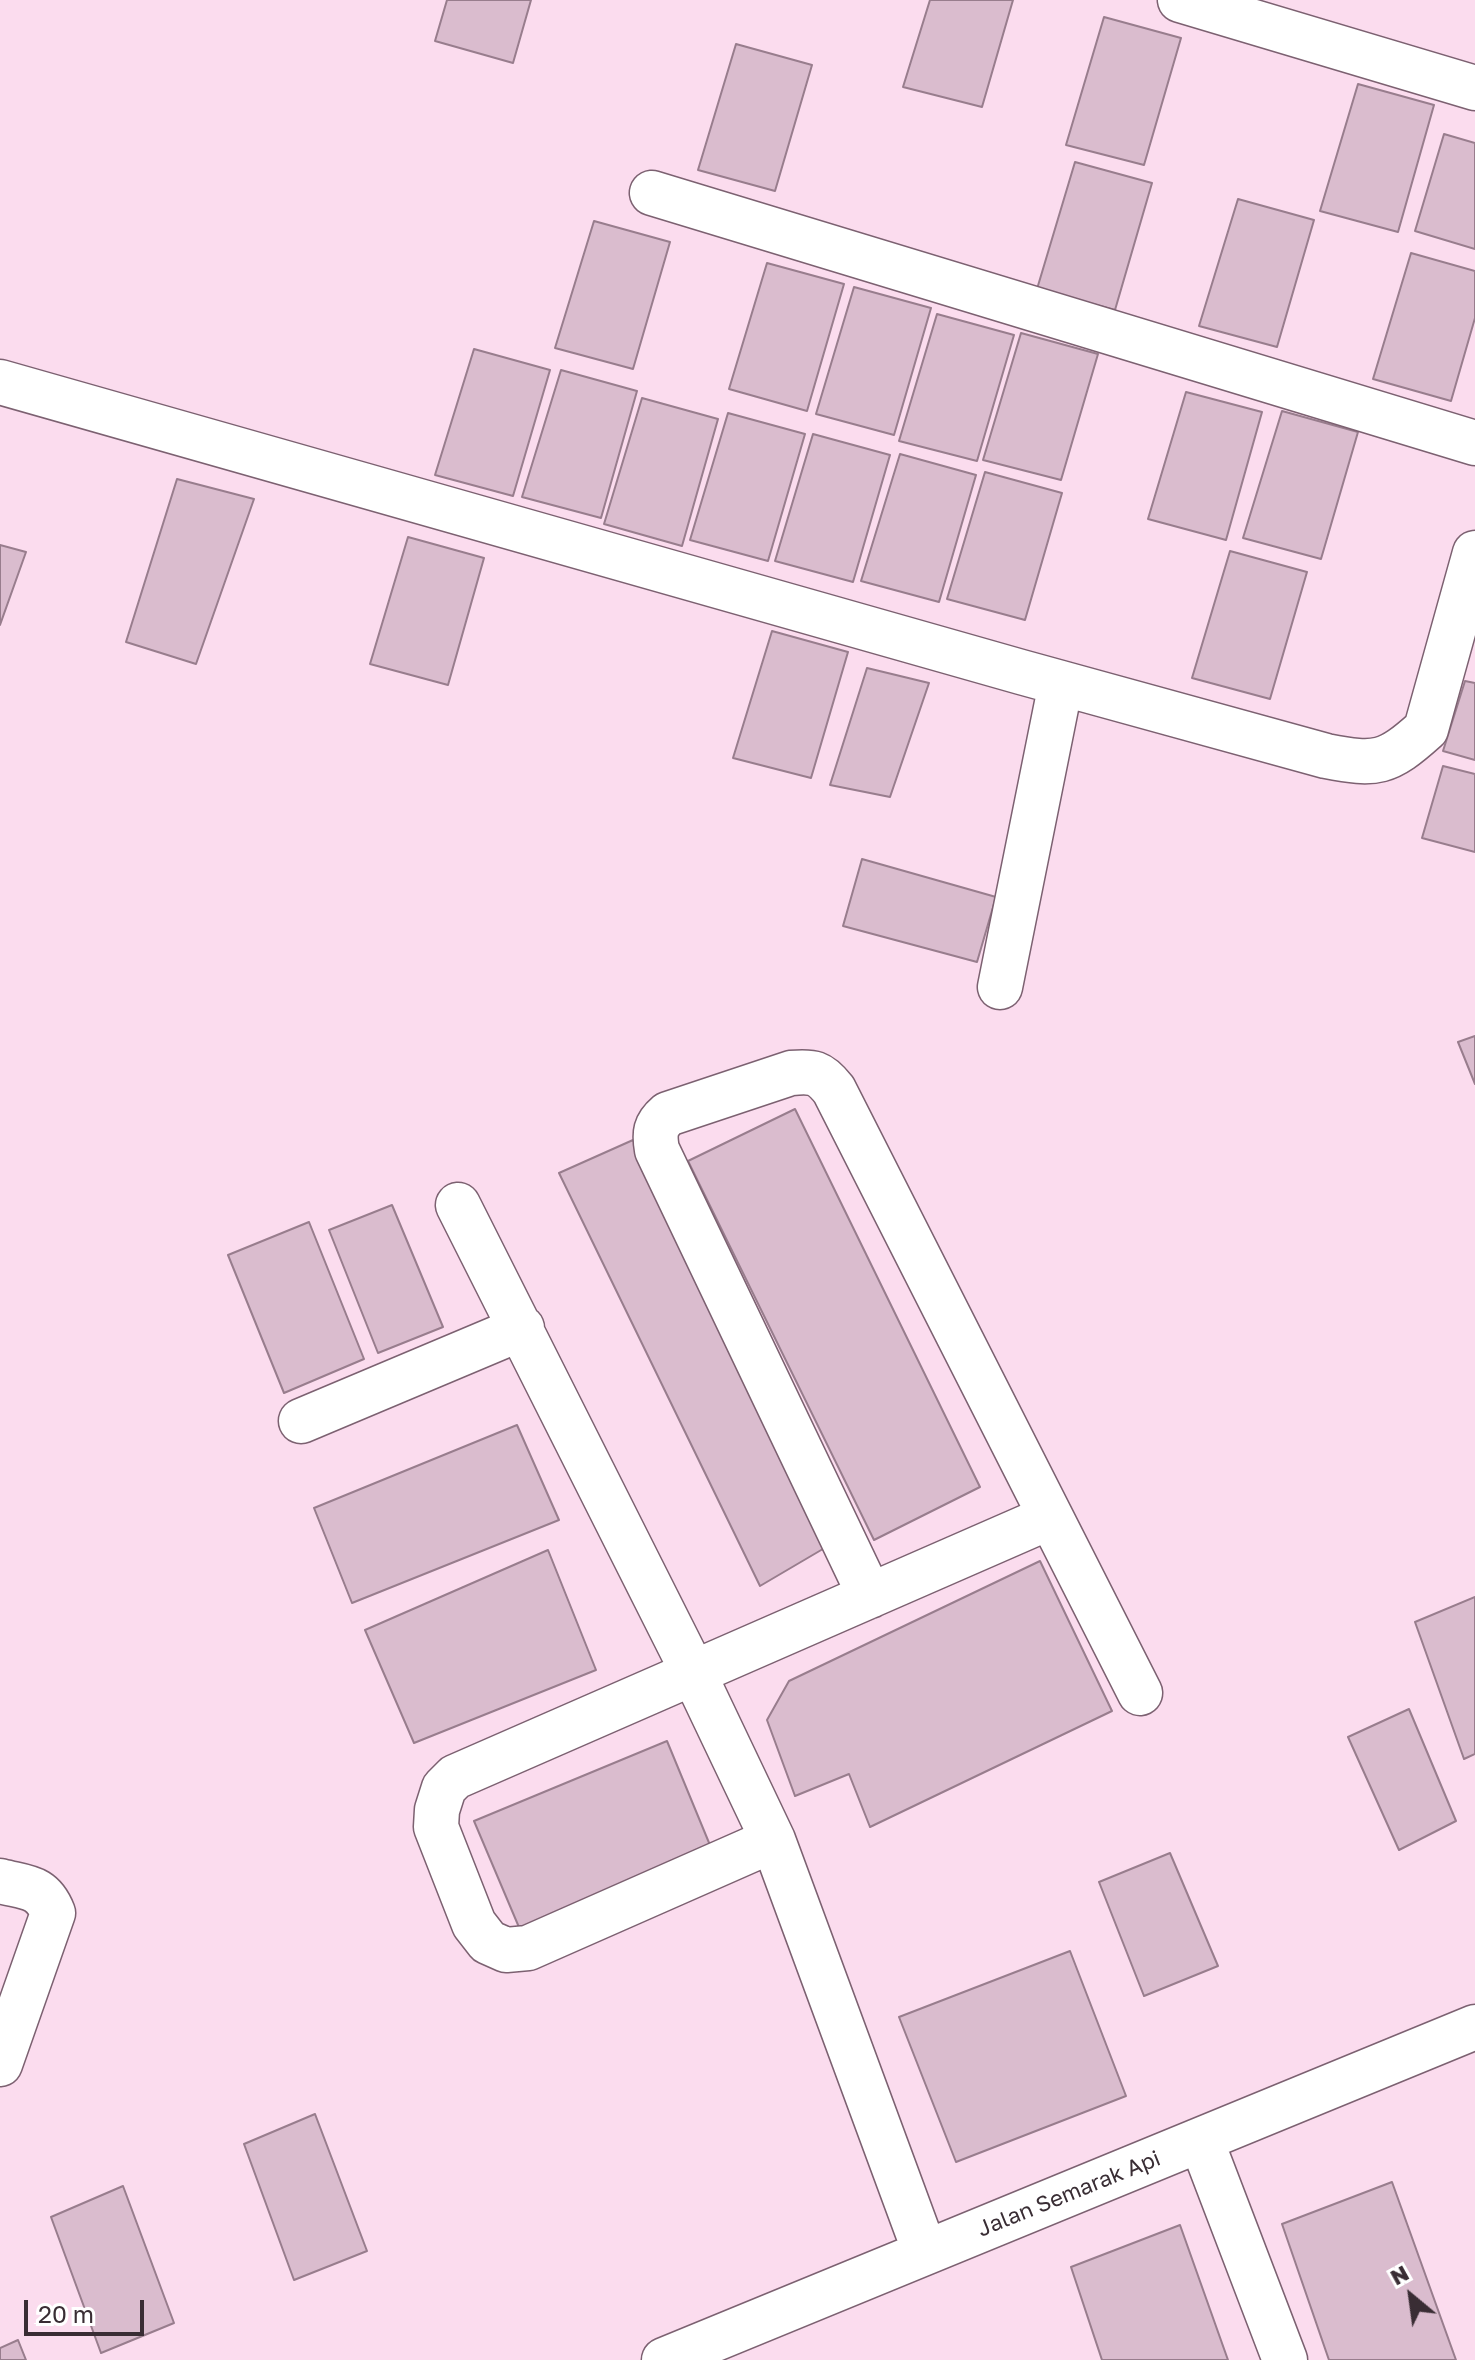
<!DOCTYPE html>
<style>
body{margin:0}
#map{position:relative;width:1475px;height:2360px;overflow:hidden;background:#fbdcee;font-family:"Golos Text",sans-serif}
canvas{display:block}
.north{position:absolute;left:1371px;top:2256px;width:80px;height:80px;-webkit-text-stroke:6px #fff;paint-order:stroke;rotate:331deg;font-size:22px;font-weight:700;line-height:32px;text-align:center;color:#392d34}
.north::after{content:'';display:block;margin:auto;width:28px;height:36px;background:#392d34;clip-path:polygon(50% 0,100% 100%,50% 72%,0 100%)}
.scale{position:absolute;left:24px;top:2300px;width:120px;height:36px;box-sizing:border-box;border:4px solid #392d34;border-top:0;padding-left:10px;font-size:24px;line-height:28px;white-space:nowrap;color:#392d34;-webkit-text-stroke:6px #fff;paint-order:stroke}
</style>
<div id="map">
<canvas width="1475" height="2360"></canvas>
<div class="north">N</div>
<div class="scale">20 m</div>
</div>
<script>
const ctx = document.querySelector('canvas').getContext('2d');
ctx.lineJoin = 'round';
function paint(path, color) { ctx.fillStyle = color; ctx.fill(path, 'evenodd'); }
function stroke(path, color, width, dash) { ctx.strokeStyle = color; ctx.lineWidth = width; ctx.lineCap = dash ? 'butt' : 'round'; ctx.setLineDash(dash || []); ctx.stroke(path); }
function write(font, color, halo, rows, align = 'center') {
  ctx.font = font + ' "Golos Text",sans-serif'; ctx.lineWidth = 6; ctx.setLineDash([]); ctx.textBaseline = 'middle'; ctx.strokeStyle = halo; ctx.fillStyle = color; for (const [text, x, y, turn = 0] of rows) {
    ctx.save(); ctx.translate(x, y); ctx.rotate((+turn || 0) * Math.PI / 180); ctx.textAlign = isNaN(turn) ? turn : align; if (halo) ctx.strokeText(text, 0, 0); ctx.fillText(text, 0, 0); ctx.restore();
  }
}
const building = new Path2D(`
 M447,0H531L513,63L435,41Z
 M930,0H1013L982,107L903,87Z
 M1104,17L1181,38L1144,165L1066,145Z
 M736,44L812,65L775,191L698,170Z
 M1358,84L1434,105L1398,232L1320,211Z
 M1444,134L1475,143V249L1415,231Z
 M1075,162L1152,183L1115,310L1037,289Z
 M1238,199L1314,220L1277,347L1199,326Z
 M594,221L670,242L633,369L555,348Z
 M1411,253L1475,271V318L1451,401L1373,379Z
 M767,263L844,284L807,411L729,389Z
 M854,287L931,308L894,435L816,414Z
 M937,314L1014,335L977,461L899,441Z
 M1021,333L1098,354L1061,480L983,460Z
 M474,349L550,370L513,496L435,475Z
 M561,370L637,391L601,518L522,497Z
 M1186,392L1262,412L1226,540L1148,519Z
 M642,398L718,419L682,546L604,524Z
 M1282,411L1358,432L1321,559L1243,538Z
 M728,413L805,434L768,561L690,540Z
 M813,434L890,455L853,582L775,561Z
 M900,454L976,475L939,602L861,581Z
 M985,472L1062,493L1025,620L947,599Z
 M177,479L254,499L196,664L126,642Z
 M408,537L484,558L448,685L370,664Z
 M0,545L26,552L0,625Z
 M1230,551L1307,572L1270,699L1192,678Z
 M772,631L848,652L811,778L733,758Z
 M867,668L929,683L890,797L830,785Z
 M1465,681L1475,683V760L1443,751Z
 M1443,766L1475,774V852L1422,838Z
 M862,859L996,897L977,962L843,926Z
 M1475,1036V1084L1458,1042Z
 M795,1109L980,1487L874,1540L688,1161Z
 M633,1140L828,1546L760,1586L559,1173Z
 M392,1205L443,1327L378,1353L329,1230Z
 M309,1222L364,1359L284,1393L228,1255Z
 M517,1425L559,1520L352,1603L314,1508Z
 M548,1550L596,1670L414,1743L365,1630Z
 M1040,1561L1112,1711L870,1827L849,1774L795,1796L767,1720L789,1681Z
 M1475,1597V1754L1464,1759L1415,1622Z
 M1409,1709L1456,1821L1399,1850L1348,1737Z
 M667,1741L712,1850L521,1932L474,1821Z
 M1170,1853L1218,1966L1144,1996L1099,1882Z
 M1070,1951L1126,2096L956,2162L899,2017Z
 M315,2114L367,2251L294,2280L244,2144Z
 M1392,2182L1456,2360H1329L1282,2224Z
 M123,2186L174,2323L101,2353L51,2217Z
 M1180,2225L1228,2360H1102L1071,2267Z
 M18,2340L26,2360H0V2348Z`);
paint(building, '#dabcce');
stroke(building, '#987d8d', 2);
const minor = new Path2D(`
 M1180,0L1475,88
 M652,193L1475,443
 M0,382L1021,672L1326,756C1377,766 1387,764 1426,729L1475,553
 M1000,987L1061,683
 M458,1205L694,1674L773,1840L925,2252
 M301,1421L522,1328
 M870,1596L657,1150C654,1133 655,1125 668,1114L791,1073C813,1071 820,1072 834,1090L1140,1693
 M773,1840L528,1948L506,1950L488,1942L474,1924L436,1827L437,1810L444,1788L455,1777L1050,1517
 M0,1881C26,1888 42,1885 53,1913L0,2064
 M1201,2140L1285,2360
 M664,2360L1475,2027`);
stroke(minor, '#7c6171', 47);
stroke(minor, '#fff', 44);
write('22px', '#392d34', '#fff', [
 ["Jalan Semarak Api",1069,2194,-22]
]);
</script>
